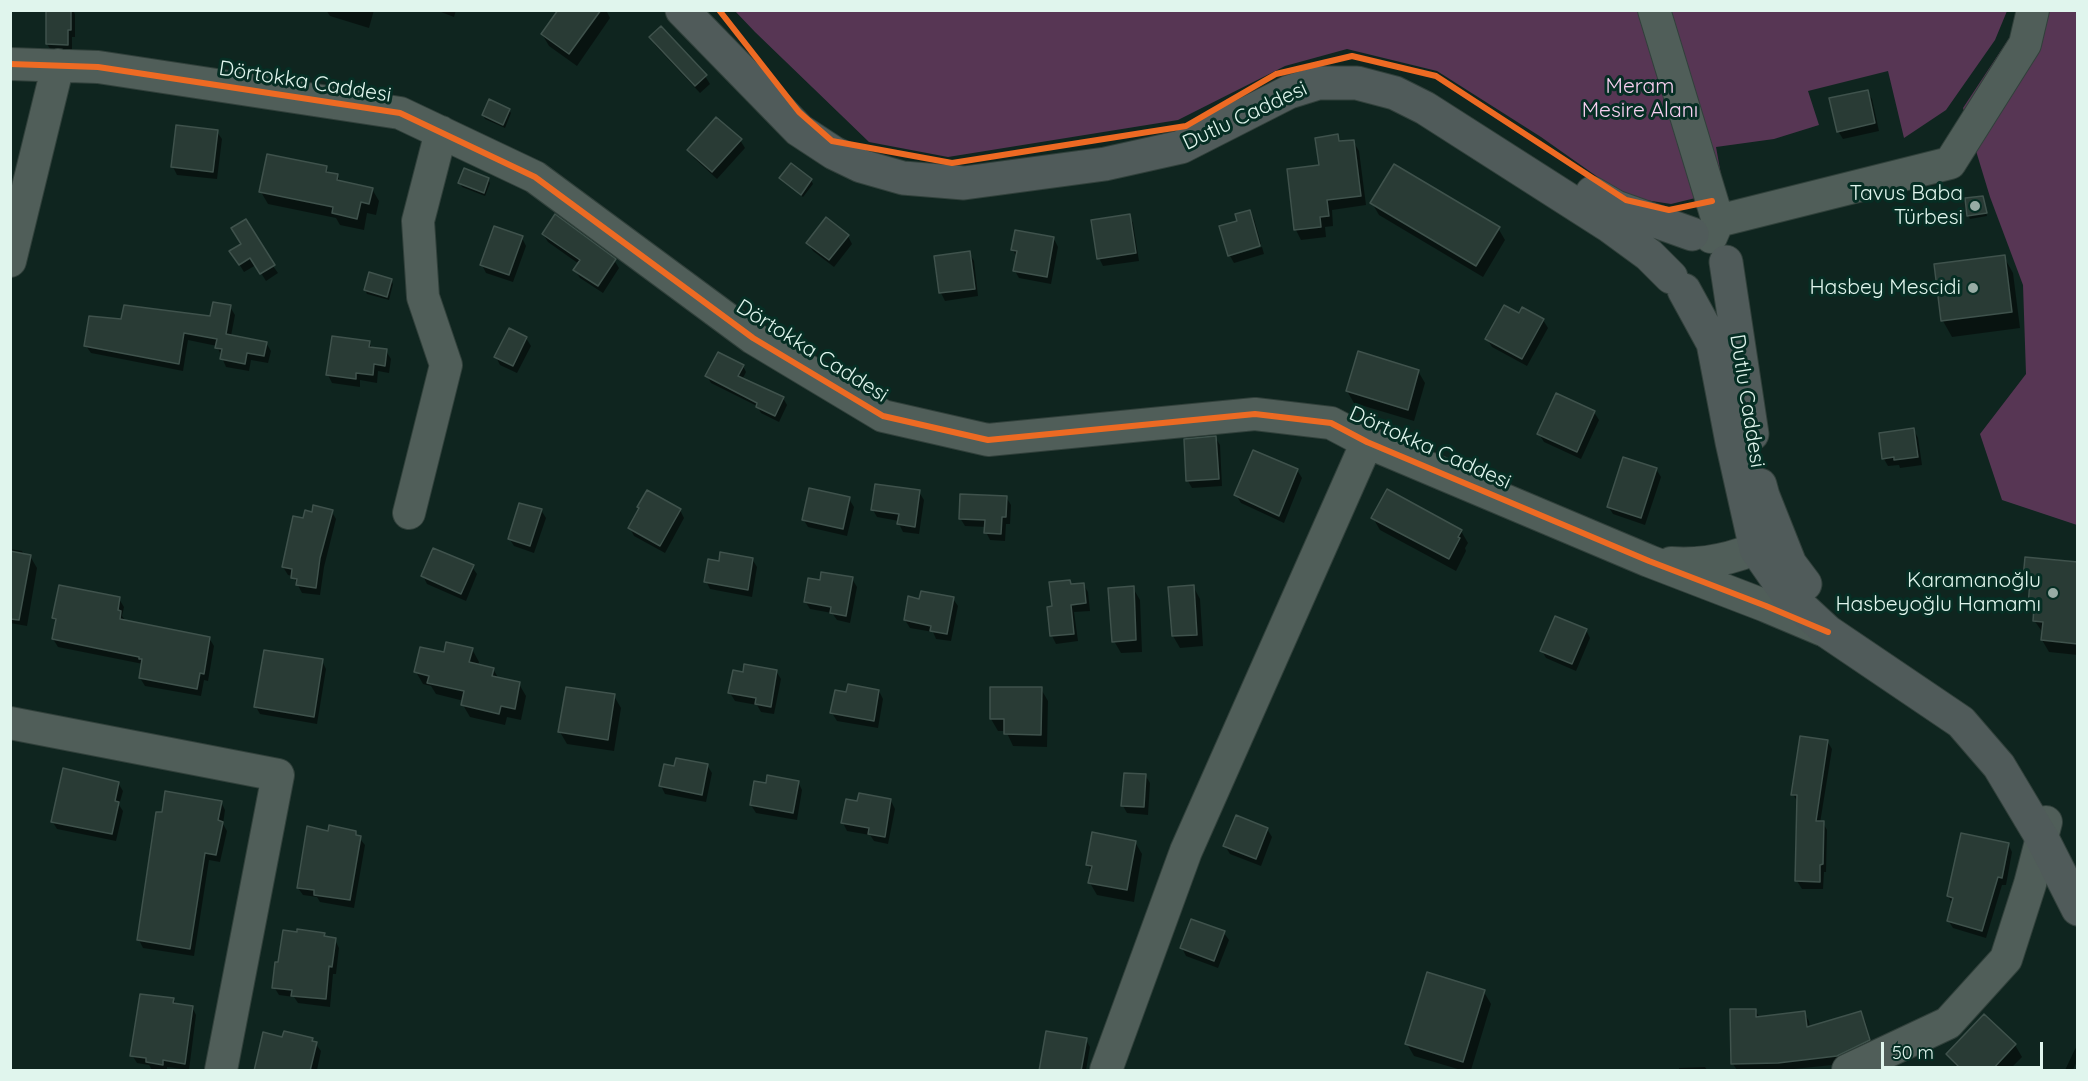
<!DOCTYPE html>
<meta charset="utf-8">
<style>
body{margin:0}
#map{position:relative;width:2088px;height:1081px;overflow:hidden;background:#0f251f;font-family:Quicksand,sans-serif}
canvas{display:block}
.frame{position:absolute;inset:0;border:12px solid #e0f5ed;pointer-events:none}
.scale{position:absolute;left:1881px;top:1042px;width:162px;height:27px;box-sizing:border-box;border:3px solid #e0f5ed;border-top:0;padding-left:8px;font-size:18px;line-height:21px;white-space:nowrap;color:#e0f5ed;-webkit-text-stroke:4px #062e24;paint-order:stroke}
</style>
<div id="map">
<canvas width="2088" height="1081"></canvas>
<div class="frame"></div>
<div class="scale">50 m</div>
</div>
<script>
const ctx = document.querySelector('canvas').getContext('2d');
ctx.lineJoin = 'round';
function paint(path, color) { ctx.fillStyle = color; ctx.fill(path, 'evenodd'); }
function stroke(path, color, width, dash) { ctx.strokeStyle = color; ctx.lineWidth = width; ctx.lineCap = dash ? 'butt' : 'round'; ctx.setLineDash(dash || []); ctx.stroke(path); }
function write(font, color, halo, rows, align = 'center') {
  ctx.font = font + ' Quicksand,sans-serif'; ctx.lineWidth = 6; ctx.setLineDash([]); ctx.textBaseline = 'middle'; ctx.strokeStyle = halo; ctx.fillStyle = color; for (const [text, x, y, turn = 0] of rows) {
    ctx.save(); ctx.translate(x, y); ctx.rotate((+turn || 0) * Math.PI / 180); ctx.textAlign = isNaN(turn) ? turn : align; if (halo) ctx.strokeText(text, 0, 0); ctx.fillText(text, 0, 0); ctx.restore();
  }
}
paint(new Path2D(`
 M735,11H2007L1995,40L1946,110L1904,138L1888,71L1808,91L1819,125L1774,139L1716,147L1724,191L1671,204L1626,197L1541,137L1437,71L1347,49L1285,66L1178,120L948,157L869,142L755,32Z
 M2027,11H2077V525L2002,500L1980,434L2026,374L2023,285L1990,197L1963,108Z`), '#573654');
paint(new Path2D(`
 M48,10H73L75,14V37H72V52H52L47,44Z
 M86,10H119V12Z
 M326,10H374L369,28L330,16Z
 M436,10H456L454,17Z
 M559,10H606L610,18L577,66L549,46L542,34Z
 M651,37L705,76L710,84L700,93L655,45Z
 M1867,92L1872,99L1879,131L1843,139L1838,131Z
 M509,110L511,113L505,128L485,119L483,115Z
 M217,132L222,139L217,179L177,175L173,167Z
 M1338,136L1341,143L1353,141L1359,151L1366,205L1332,210L1333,226L1325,227L1326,237L1301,240L1296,230L1321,166Z
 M740,140L745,148L717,179L694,158L689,150Z
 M326,168L329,174L337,175L341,183L372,189L379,201L376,215L367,213L364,230L340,225L336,218L268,204L261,192Z
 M781,178L811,180L813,184L803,197Z
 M488,179L490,183L485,196L462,187L460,183Z
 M1983,197L1987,216L1970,219L1968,215Z
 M1372,203L1498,228L1505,240L1483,277L1379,215Z
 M1250,211L1254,219L1261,244L1229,254L1238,222Z
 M1129,216L1133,223L1139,261L1103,266L1099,258Z
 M543,234L614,260L619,268L603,293L580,278L575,270L579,264L548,242Z
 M848,236L852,244L834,267L813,251L808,243Z
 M522,238L526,246L513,282L486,273L482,265Z
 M1054,239L1058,247L1051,284L1019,278L1015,271L1017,258L1013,250Z
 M1262,247L1264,254L1234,263L1230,256Z
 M231,251L273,266L278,273L266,281L256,265L244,272Z
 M969,253L974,261L978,296L945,301L941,293Z
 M2004,257L2013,273L2020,328L1952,337L1943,321Z
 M391,280L393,284L389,300L367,294L365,290Z
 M230,307L235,315L231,336L266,343L271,351L268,363L251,360L249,371L226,367L217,346L188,340L183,371L91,353L86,346L123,321L211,318Z
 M1523,309L1543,320L1548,328L1527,366L1492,347L1487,339L1519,315Z
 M526,338L531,346L517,373L500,365L496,357Z
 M369,343L373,349L386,351L391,359L389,373L378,371L377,383L360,380V387L332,383L328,375Z
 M743,366L746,372L742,380L783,398L787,405L779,422L761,413L757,406L711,383L707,376Z
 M1418,371L1425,383L1414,421L1354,403L1347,391Z
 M1557,395L1594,412L1599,420L1581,459L1544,442L1539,434Z
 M1914,430L1918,438L1922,465L1900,468L1899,465L1888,466L1884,459Z
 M1215,437L1220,445L1222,486L1192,488L1188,481Z
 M1656,469L1661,477L1645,525L1613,514L1608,506Z
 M1297,470L1302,478L1284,523L1241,503L1236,495Z
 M919,492L924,500L919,534L903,532L899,524V521L877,517L873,510Z
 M1006,497L1011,505L1010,524H1006L1005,541L990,540L986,532V527L965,526L960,518Z
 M849,499L854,507L847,536L808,527L803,519Z
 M541,510L546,518L534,553L514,546L509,538Z
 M680,510L684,518L665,553L634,536L630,528Z
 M332,512L336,519L324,567L320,595L302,593L293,576L288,575L283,567L304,520L313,513Z
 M1373,518L1461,531L1468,543L1465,548L1466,551L1456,571L1380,530Z
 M10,549L22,551L24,555L30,556L37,568L27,626L10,623Z
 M752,559L757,567L752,597L710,589L706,581L720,562Z
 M2078,564V655L2049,652L2042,640L2043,633L2034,620L2035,616L2029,606L2031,589L2024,578Z
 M472,567L477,574L466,601L427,584L423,576Z
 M852,579L857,587L850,623L837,620L832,613L810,609L805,601L821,581Z
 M1069,581L1072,585L1083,584L1088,592L1090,611L1074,612L1078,641L1056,644L1052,636L1053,608Z
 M1193,586L1200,599L1203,646L1180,648L1173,636Z
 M1133,588L1140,600L1142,652L1121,653L1114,641Z
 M119,599L124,607L122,616L125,620L209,638L214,646L208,681L204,680L201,696L145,686L140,678L143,664L58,647L53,639L57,624L53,618Z
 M953,599L958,606L951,641L936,639L933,632L910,628L905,620L920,600Z
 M1586,630L1590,638L1576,671L1546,658L1542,651Z
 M472,649L479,662L478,666L493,669L499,679L519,684L526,696L521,720L507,717L505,725L470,717L463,705L464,701L436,694L431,686L423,684L416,672L445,654Z
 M322,661L326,669L317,724L260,714L256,707Z
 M776,671L781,679L774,714L761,712L757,705L735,701L730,693L744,674Z
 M1041,689L1048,701L1047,747L1013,746L1006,731H998L991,719Z
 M879,691L883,699L878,728L837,721L832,713L847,694Z
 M614,696L621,708L614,751L567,744L560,732Z
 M1827,741L1832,749L1820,823H1823L1827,830L1826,872H1824L1823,889H1802L1797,881L1798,803L1793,794Z
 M707,765L712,773L706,802L665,794L661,786L675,768Z
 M1145,775L1150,783L1148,815L1127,813L1123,806Z
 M798,782L802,790L797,820L756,813L751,805L767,785Z
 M118,783L123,791L119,805L123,811L116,841L57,829L52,821Z
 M891,801L895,809L888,844L874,841L870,835L847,831L843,823Z
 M221,802L225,810L223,824L227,831L220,862L209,860L194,956L143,948L139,940Z
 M1267,829L1272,837L1261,866L1230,854L1225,846Z
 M329,833H355L365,845L354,908L320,902L317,897L303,895L298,888Z
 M1135,842L1142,854L1134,902L1097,895L1090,883L1092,872L1088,865Z
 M2008,844L2012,852L2006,885H2002L1986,938L1953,928L1948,920L1953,905L1948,896Z
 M1224,933L1229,940L1218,968L1186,956L1182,948Z
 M324,934L326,938L335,940L339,948L336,974H333L330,1007L298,1003L294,997L279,995L274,987L279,964Z
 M1484,992L1491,1004L1471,1070H1461L1414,1056L1407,1044Z
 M173,999L177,1005L192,1007L196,1015L189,1070L167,1067V1070H152L149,1065L137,1063L132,1055Z
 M1755,1010L1760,1018L1804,1013L1809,1021L1810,1028L1860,1013L1865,1020L1873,1048L1842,1064L1784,1070H1737L1733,1064L1731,1011Z
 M1984,1016L2015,1045L2022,1057L2009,1070H1959L1948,1055Z
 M312,1039L321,1051L317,1070H257Z
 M1086,1040L1090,1047L1086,1070H1041Z
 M1705,1067L1707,1070H1679V1068Z`), '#0007');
stroke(new Path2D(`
 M2069,1070L2078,1051`), '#05140f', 7);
const building = new Path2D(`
 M46,10H71V30H68V45L46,44Z
 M558,10H601L569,54L541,34Z
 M661,26L707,75L695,86L649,37Z
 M1868,90L1875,123L1837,132L1829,98Z
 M489,99L510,109L503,125L482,115Z
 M716,117L742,139L712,172L687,150Z
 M176,125L218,130L213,172L171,167Z
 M1338,134L1339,141L1354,140L1361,196L1327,200L1329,216L1320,217L1321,227L1294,230L1287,169L1319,165L1315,138Z
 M267,154L327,166L326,172L338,174L337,180L373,188L369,204L361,202L357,219L332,213L333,207L259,192Z
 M791,163L812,179L801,195L779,178Z
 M1394,164L1500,227L1476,266L1370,203Z
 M464,168L489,178L484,193L458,183Z
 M1983,196L1987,213L1967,216L1965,198Z
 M1250,210L1260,246L1228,256L1219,226L1237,221L1235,214Z
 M555,214L616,259L598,286L573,270L580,260L542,234Z
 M1130,214L1136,253L1097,259L1091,220Z
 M826,217L849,235L829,260L806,243Z
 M246,219L275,265L260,274L250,258L239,265L229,251L241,244L231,228Z
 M494,226L523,236L509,275L480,265Z
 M1015,230L1054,237L1047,277L1013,271L1017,251L1011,250Z
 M970,251L975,289L939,293L934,256Z
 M2005,255L2012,312L1941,321L1934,264Z
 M369,272L392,279L387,297L364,290Z
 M213,302L231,305L226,334L267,342L264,356L247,353L245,364L220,359L222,349L215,348L217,339L184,333L179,364L84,346L89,316L121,319L124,305L210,316Z
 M1504,305L1519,313L1522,307L1544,319L1522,359L1485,339Z
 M509,328L527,337L513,366L494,357Z
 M332,336L370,341L369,347L387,349L385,366L374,364L373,375L356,373V379L326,375Z
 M1358,351L1419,370L1408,410L1346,391Z
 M718,352L744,365L738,376L784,397L775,416L756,407L757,403L705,376Z
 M1556,393L1595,411L1577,452L1537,434Z
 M1914,428L1918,457L1894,460V457L1882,459L1879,433Z
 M1216,436L1219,479L1186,481L1184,439Z
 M1253,450L1298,469L1279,516L1234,495Z
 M1623,457L1657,468L1641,518L1607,507Z
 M875,484L920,490L915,527L897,524L899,514L871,510Z
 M809,488L850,497L843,529L802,520Z
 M1387,489L1462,530L1458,537L1460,538L1449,559L1371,518Z
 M647,490L681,509L660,546L628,528L639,508L637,507Z
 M960,494L1007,496L1006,517H1002L1001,534L984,533L985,520L959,519Z
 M519,503L542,509L530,546L508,539Z
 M313,505L333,510L320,558L316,588L296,585L297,579L291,578L292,569L282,567L293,516L303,518L305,510L312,512Z
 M433,548L474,565L461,594L421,576Z
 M10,551L31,555L19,620L10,619Z
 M720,552L753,558L748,590L704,582L708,559L719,561Z
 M2025,557L2078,562V644L2041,640L2043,622L2033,621L2034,607H2028L2030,580L2023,579Z
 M821,572L853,577L846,616L830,613L831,607L804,602L808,578L820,580Z
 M1070,580L1071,584L1084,583L1086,603L1071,605L1074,634L1050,636L1047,607L1052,606L1049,582Z
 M59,585L120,597L118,610L121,611L120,619L210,637L204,674L200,673L197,689L139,678L142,659H139V657L52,639L56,619L52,618Z
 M1194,585L1197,635L1172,636L1168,587Z
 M1134,586L1136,640L1112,642L1108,588Z
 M921,591L954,597L947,634L930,631L931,626L904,620L908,596L919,599Z
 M1555,616L1587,629L1572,664L1540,651Z
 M446,642L473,648L469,662L494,668L492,676L520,682L515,709L501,706L499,714L461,705L464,691L427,683L429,676L414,672L420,647L444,652Z
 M264,650L323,659L314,717L254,707Z
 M744,664L777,670L771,707L755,704L756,698L728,693L733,670L743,672Z
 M848,684L879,690L874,721L830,713L835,690L846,692Z
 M566,687L615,694L608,740L558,732Z
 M990,687H1042L1041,735L1004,734V719H990Z
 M1800,736L1828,740L1816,821H1824L1823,864L1820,865V882L1795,881L1797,795H1791Z
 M676,758L708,764L702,795L659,786L664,764L674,766Z
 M63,768L119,782L115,801L119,802L112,834L51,822Z
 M1124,773L1146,774L1144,807L1121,806Z
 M767,775L799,781L793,813L750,805L754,781L766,783Z
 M165,791L222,801L218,820L223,822L216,855L205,853L190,949L137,940L156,812H162Z
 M859,793L891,799L885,837L868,834L869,828L841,823L846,799L857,801Z
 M1236,815L1268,828L1256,859L1223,846Z
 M329,825L356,831V835L361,836L350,900L314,895V890L297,888L307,826L328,831Z
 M1092,832L1136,841L1127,890L1088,883L1092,866L1086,865Z
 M1961,833L2009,843L2002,878L1998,877L1982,931L1947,921L1953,898L1947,896Z
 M1191,919L1225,931L1214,961L1180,948Z
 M297,929L325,933L324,936L336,938L332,967L329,966L326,999L291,996L292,990L272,988L275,962H278L283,930L297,932Z
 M1427,972L1485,990L1463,1062L1405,1044Z
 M140,994L174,998L173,1003L193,1006L185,1064L163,1060V1065L146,1062V1058L130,1056Z
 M1730,1009H1756V1017L1805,1011L1807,1027L1861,1011L1870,1040L1837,1056L1778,1063L1731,1064Z
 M1984,1014L2016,1044L1991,1071H1963L1946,1054Z
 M284,1031L313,1038L312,1041L317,1042L310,1071H254L263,1032L282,1037Z
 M1046,1031L1087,1038L1081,1071H1039Z`);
paint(building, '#293b35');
stroke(building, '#3f524c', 1.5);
const minor = new Path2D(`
 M1654,10L1718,221L1711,237
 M10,64L98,67L400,113L535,177L753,338L883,416L988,440L1255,414L1331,423L1367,442L1649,561L1766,606L1823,630
 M1718,221L1950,163L2025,44L2033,10
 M10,261L58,65
 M409,513L446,365L423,297L418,221L441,132
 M1671,563C1709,566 1746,555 1779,538
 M10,723L278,775L221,1070
 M1106,1070L1186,851L1367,442
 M1848,1070L1948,1023L2006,959L2030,884L2046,822`);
const major = new Path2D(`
 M682,10L799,130L834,153L861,166L903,178L964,183L1105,164L1181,147L1289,92L1318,83H1357L1395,93L1425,108L1608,225L1649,255L1671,277
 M1592,193L1616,207L1692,234
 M1726,262L1752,434
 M1684,290L1713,343L1732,442L1756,549L1788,595L1828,632L1961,722L1999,766L2042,838L2078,909
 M1760,485L1763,496L1790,564L1805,584`);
stroke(minor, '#31403b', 34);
stroke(major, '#31403b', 35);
stroke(minor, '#505e59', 32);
stroke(major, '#505b5a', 33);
stroke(new Path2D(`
 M719,10L799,112L832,141L952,163L1186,126L1276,74L1352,56L1436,76L1626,200L1669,210L1712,201
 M10,64L98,67L400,113L535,177L753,338L883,416L988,440L1255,414L1331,423L1367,442L1649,561L1766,606L1828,632`), '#ed6a23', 6);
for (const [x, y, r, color] of [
 [1975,206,6,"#97aca5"],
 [1973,288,6,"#97aca5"],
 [2053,593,6,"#97aca5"]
]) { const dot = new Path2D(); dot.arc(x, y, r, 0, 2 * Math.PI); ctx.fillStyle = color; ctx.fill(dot); stroke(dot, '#062e24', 2); }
write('21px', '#e0f5ed', '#062e24', [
 ["Dörtokka Caddesi",305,82,9],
 ["Dutlu Caddesi",1245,116,-25],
 ["Dörtokka Caddesi",812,351,32],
 ["Dutlu Caddesi",1747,401,81],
 ["Dörtokka Caddesi",1430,448,24]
]);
write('21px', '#f8d0f1', '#062e24', [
 ["Meram",1640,87],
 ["Mesire Alanı",1640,111]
]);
write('21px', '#e0f5ed', '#062e24', [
 ["Tavus Baba",1963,194],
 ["Türbesi",1963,218],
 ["Hasbey Mescidi",1961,288],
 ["Karamanoğlu",2041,581],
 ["Hasbeyoğlu Hamamı",2041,605]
], 'right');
</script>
